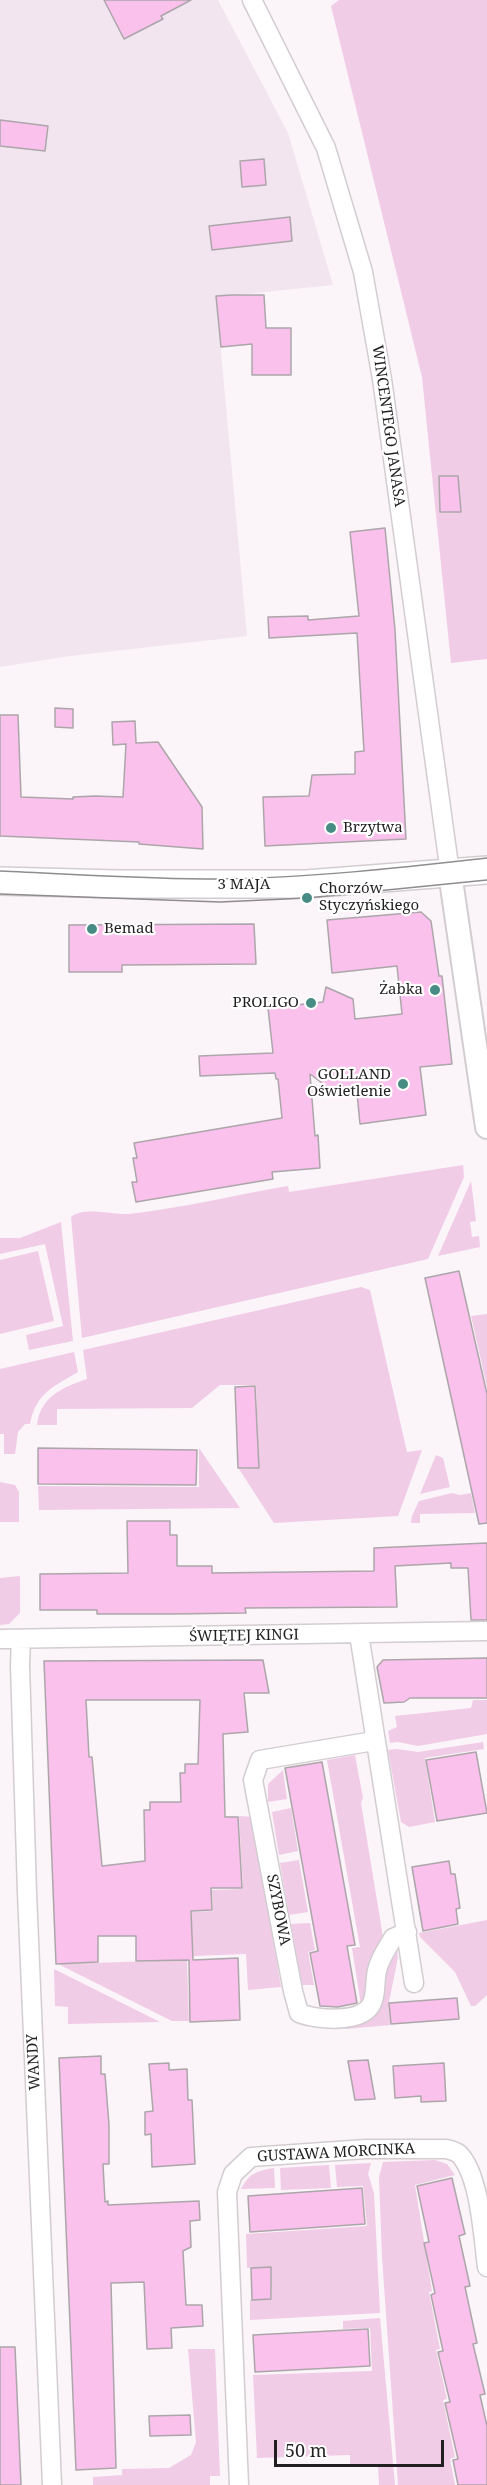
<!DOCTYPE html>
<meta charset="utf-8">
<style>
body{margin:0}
#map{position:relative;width:487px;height:2485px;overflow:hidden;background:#fbf4f9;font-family:"Noto Serif",serif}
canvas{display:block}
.scale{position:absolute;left:274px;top:2440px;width:170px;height:27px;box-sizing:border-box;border:3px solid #211f21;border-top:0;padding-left:8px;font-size:18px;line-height:21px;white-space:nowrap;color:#211f21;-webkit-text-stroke:4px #fff;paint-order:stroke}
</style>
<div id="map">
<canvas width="487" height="2485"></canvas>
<div class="scale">50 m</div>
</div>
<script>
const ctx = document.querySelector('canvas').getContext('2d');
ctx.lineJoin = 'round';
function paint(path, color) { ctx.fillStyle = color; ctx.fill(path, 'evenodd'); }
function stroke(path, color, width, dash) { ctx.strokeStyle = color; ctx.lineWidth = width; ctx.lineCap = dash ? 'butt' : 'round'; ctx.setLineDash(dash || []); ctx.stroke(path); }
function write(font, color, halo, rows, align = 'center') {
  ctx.font = font + ' "Noto Serif",serif'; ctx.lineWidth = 4.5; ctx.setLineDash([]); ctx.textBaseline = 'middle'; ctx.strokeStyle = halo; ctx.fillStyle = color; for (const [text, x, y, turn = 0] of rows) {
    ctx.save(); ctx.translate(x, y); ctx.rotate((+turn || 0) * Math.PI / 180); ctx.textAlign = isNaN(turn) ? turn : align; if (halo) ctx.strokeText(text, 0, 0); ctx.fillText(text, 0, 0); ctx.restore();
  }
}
paint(new Path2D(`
 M0,0H218L288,133L333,285L216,297L247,636L70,656L0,667Z`), '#f2e5ef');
paint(new Path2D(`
 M339,0H487V659L451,663L422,377L331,6Z
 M463,1165L464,1177L428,1259L82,1338L71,1217C84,1206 112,1215 129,1214C182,1208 235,1195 288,1186L289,1192Z
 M471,1181L476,1221L470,1222L472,1237L479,1236L480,1247L438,1256Z
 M61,1222L73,1341L29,1350L26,1335L63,1326L45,1244L0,1254V1238H20Z
 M38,1251L54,1321L0,1334V1260Z
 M361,1287L370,1290L407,1452L422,1450L398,1516L274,1523L239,1469L259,1468L256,1385H220L192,1408L57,1409V1425H37C40,1397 63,1387 87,1379L83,1350Z
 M487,1314V1387L471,1316Z
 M74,1352L78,1372C53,1387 36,1393 30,1424H25L18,1432L15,1454H4V1434H0V1369Z
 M199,1448L240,1508L39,1510L38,1486L199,1487Z
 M436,1455L443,1458L450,1487L420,1494Z
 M0,1482L15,1485L19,1492V1522H0Z
 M452,1493L460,1495L471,1493L475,1513L420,1514V1523H411L412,1516L419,1501Z
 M20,1576V1613L9,1624L0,1625V1578Z
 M473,1700H487V1734L418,1746L398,1742L390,1743L388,1731L397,1727L395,1716L471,1708Z
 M483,1742L484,1749L425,1758L435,1822L409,1827L401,1822L388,1750L397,1749L418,1752Z
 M355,1755L363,1798L361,1803L383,1937L365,1999L361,2005L352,1948L360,1947L327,1760Z
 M283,1770L287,1799L268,1802V1784Z
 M291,1808L298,1851L279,1855L272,1812Z
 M239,1816L252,1817L281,1987L248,1990L246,1954L170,1957L169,1933H192V1912L213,1911L212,1890L243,1889Z
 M299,1860L308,1912L289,1915L280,1863Z
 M487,1920V1995L475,2006H471L455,1972L420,1937L419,1933Z
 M310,1923L315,1950L308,1952L314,1985H302L291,1924Z
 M396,1945L398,1957L389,2002L390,2025L346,2029V2020L364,2016L382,1970Z
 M187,1960L189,2021H172L58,1964Z
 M54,1969L160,2022L68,2024V2007L55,2006Z
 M435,2160L447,2164L455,2175L415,2185L432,2291L429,2292L440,2349L436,2350L447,2399L443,2400L455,2457L450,2459L455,2485H398L382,2257L379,2177L383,2162Z
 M371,2163L368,2174L374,2193L380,2313L250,2320V2300L272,2299L271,2267L247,2268L246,2234L367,2226L363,2186L337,2187L335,2165Z
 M329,2165L331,2188L281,2190L280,2168Z
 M274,2168L275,2188L241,2189C249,2173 257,2171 274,2168Z
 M380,2318L395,2485H379L378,2466L350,2467V2455L257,2458L253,2375L372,2371L370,2328L343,2329V2321Z
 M188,2349H215L220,2476H210V2485H93V2477L122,2475V2469L169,2468L191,2455L196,2442Z`), '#f1cce7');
const building = new Path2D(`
 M104,0H191L161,16L163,19L124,39Z
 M0,120L48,126L45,151L0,146Z
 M264,159L266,185L242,187L240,161Z
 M290,217L292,241L212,250L209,226Z
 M232,295H264L266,328H291V375H252V344L221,347L216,296Z
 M439,476H458L461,512H440Z
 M385,528L395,630L406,839L265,846L263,797L309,796L312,775L355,774V752L364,751L357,633L269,638L268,617L308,616V620L359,616L350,532Z
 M55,708L73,709V728L55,727Z
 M0,715H18L21,797L73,799V797L95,796L123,797L126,744L113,745L112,722L135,721L136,743L158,742L202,807L203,849L139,844V842L0,836Z
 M421,912L431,921L439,976H442L452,1064L420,1067L426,1115L360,1124L357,1093L339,1096L310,1074L315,1136L318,1135L320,1168L272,1172L273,1179L136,1202L132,1182H137L133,1158H137L134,1143L282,1118L278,1079H276L275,1073L200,1076L199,1056L273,1053L268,1008L323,1002L326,987L353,999L355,1019L402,1014L397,966L332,973L327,920Z
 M254,924L256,964L122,965V972H69V925Z
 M459,1271L487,1394V1523L479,1524L425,1278Z
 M255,1386L259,1468H238L235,1387Z
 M38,1448L197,1450L196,1485L38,1484Z
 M127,1521H170V1535H177V1566H212V1573L374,1571V1548L487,1543V1620H471L468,1568H451V1563L395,1566L397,1607L245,1608L246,1613L171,1614H97V1610H40V1574L128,1573Z
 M487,1658V1698H410L404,1702L384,1703L377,1667L383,1660Z
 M263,1660L269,1693H244L248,1732L223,1734L225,1817H238L242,1888H211L212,1910L191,1911L193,1960L238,1958L240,2020L190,2022L189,1960L136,1961V1936H98V1962L56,1964L44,1661ZM86,1700H200L198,1764H185V1773H180L181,1802H150V1810H144L145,1861L102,1866L92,1757H89Z
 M476,1752L487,1813L437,1821L426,1760Z
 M322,1762L355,1945L347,1946L357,2003L338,2007L320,2006L310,1953L318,1951L285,1768Z
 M449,1861L451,1874H455L460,1908L456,1909L458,1924L423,1931L412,1867Z
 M457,1998L459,2019L391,2024L389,2003Z
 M101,2056V2074H105L109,2125V2164H103L105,2202L108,2201V2205L199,2201L200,2220L190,2221L191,2247L183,2251L186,2305H202L203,2326L171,2328L172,2348L147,2349L144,2282L111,2283L116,2468L76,2470L59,2058Z
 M368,2060L375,2099L355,2100L348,2061Z
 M169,2063V2070L187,2069L188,2100H192L195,2164L152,2167L151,2134L145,2135V2112L153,2111L149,2064Z
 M444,2063L446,2101L421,2102V2096L395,2098L393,2066Z
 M452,2178L465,2234L459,2236L470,2286L465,2287L477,2343L473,2344L485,2394L480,2395L487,2426V2485H458L453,2460L458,2459L445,2403L450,2402L438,2352L443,2351L431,2295L435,2293L424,2243L429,2242L417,2186Z
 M362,2188L365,2224L250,2232L248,2196Z
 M271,2267V2299L252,2300L251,2268Z
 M368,2329L370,2366L255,2372L253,2335Z
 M0,2347H15L21,2485H0Z
 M190,2415L191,2435L150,2436L149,2416Z`);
paint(building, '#f9c1ec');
stroke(building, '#aca6aa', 1.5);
const minor = new Path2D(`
 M252,0L326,148L363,272L382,379L450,873
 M359,1634L414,1983
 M0,1639L487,1631
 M21,1639L20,1665L27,1893L52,2485
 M374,1741L260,1760L253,1780L293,1991L299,2013C316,2020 363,2024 372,2003C377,1993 374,1978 378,1967C381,1957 388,1947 393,1938L407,1932
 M239,2485L227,2192L233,2174L251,2157L366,2149H446C450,2150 455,2151 459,2154C480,2175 483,2237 487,2267`);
const tertiary = new Path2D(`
 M450,873L487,1127`);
const primary = new Path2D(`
 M0,881L117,884H306L487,870`);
stroke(minor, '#d3cdd1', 21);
stroke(tertiary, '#d3cdd1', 26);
stroke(primary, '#d3cdd1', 30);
stroke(minor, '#fff', 18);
stroke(tertiary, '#fff', 22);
stroke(primary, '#fff', 27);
stroke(new Path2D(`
 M0,871C73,874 146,879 219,879C308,878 398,868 487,858
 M0,894L220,902L307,898L487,880`), '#8f8b8e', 1.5);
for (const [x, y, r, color] of [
 [331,828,6,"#478c84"],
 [307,898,6,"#478c84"],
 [92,929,6,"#478c84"],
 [435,990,6,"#478c84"],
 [311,1003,6,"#478c84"],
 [403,1084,6,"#478c84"]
]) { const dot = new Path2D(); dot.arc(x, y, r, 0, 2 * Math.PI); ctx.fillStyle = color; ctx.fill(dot); stroke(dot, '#fff', 2); }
write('15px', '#211f21', '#fff', [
 ["WINCENTEGO JANASA",388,426,82],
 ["3 MAJA",244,885],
 ["ŚWIĘTEJ KINGI",244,1636,-1],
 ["SZYBOWA",278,1910,79],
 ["WANDY",34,2062,-93],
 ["GUSTAWA MORCINKA",336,2153,-3]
]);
write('15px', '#211f21', '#fff', [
 ["Brzytwa",343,828],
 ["Chorzów",319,889],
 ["Styczyńskiego",319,906],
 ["Bemad",104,929],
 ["Żabka",423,990,"right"],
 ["PROLIGO",299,1003,"right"],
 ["GOLLAND",391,1075,"right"],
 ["Oświetlenie",391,1092,"right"]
], 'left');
</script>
